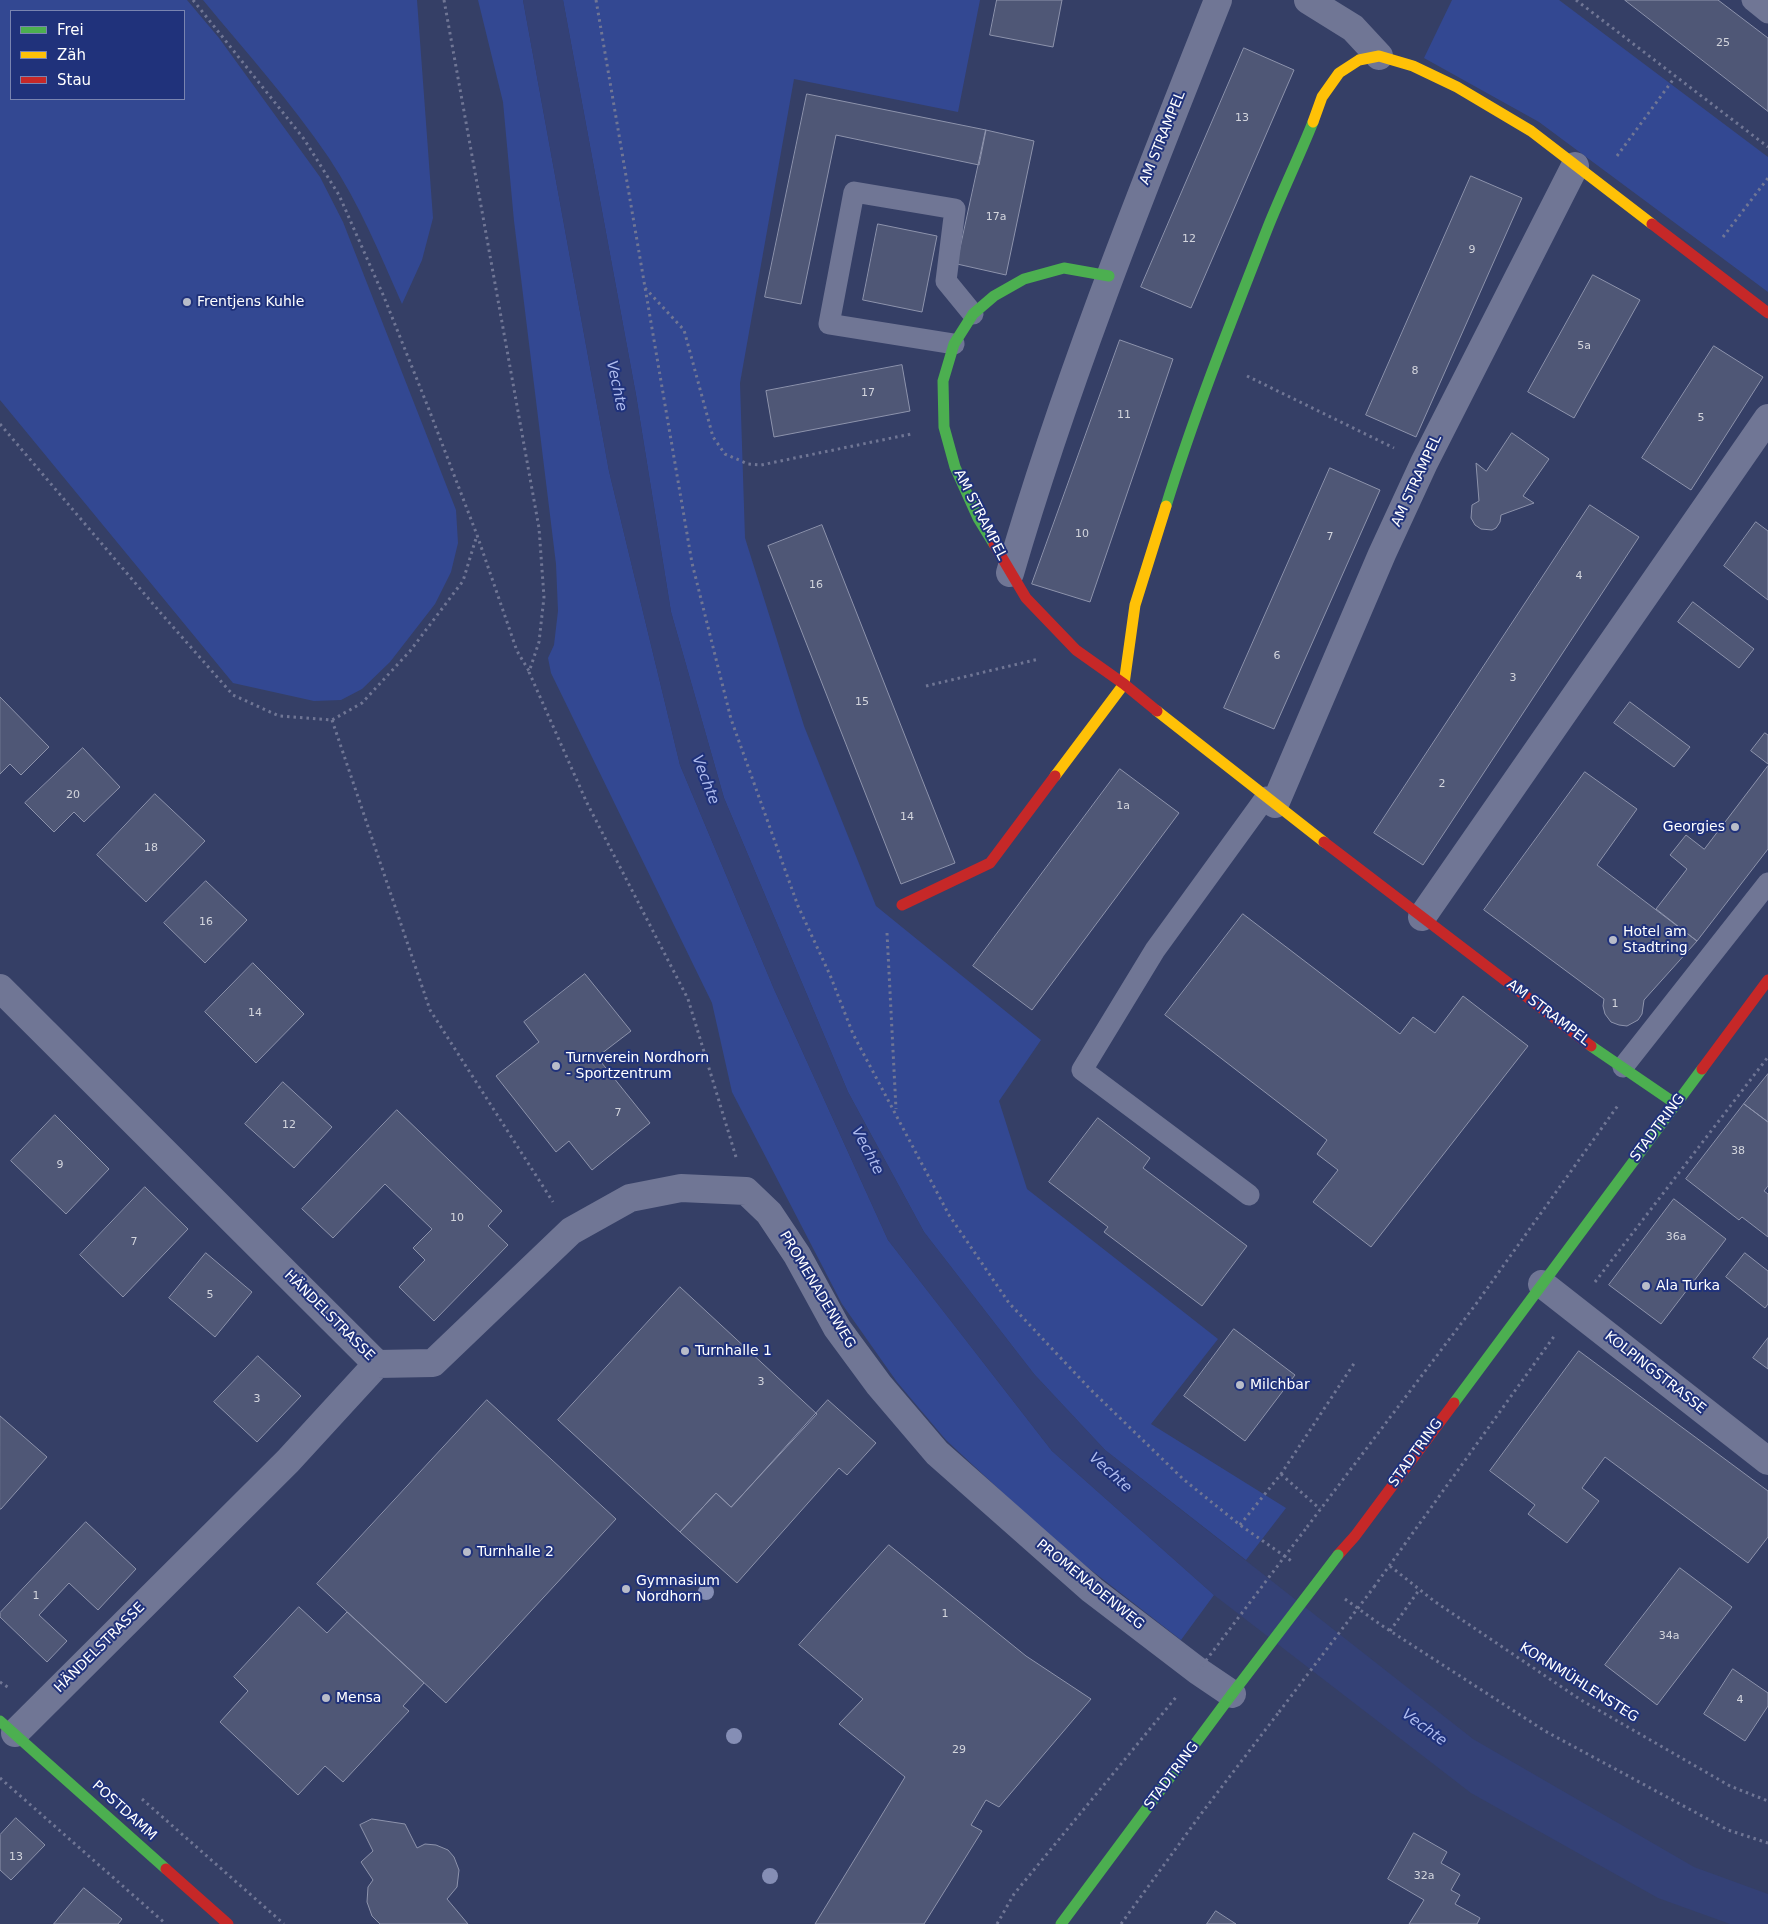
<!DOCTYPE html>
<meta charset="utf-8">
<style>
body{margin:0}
#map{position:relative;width:1768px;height:1924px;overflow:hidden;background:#353f66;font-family:"DejaVu Sans",sans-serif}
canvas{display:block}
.legend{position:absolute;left:10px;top:10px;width:175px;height:90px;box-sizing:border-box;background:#20327b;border:1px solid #7984b0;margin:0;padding:6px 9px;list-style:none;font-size:15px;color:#fff}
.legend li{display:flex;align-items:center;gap:10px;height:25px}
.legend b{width:25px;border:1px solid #7984b0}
</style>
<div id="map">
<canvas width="1768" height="1924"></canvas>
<ul class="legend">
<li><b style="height:6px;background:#4caf50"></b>Frei</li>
<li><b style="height:6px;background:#ffc107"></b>Zäh</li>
<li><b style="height:6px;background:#c62828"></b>Stau</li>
</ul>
</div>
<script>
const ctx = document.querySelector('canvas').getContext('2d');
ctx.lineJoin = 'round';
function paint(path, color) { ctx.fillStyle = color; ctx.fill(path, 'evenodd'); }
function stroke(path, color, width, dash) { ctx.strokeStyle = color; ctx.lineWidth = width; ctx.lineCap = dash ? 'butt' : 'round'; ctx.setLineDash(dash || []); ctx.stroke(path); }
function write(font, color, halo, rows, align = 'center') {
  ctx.font = font + ' "DejaVu Sans",sans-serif'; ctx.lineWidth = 4; ctx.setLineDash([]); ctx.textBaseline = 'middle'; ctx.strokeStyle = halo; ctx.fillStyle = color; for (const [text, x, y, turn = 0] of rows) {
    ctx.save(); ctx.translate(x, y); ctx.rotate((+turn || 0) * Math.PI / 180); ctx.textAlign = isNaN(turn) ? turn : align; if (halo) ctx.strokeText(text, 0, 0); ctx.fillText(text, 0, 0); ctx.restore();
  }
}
paint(new Path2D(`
 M0,0H187L219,38L320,177L343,222L456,510L458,543L451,572L435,604L390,662L362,689L341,700L314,701L233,683L0,400ZM11,11H184V99H11Z
 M203,0H417L433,218L422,260L402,304C380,254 359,203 329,158C291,102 246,52 203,0Z
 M478,0H523L609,471L680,765L774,989L888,1240L1052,1451L1214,1595L1181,1640L1060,1546L946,1440L897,1382L842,1304L732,1092L712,1003L551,673L548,658L554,645L558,611L556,564L514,221L503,102Z
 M563,0H980L958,112L794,79L740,383L745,538L804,726L876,906L1041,1040L999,1101L1027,1189L1218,1339L1151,1424L1286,1508L1246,1560L1105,1450L1034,1374L924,1232L848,1092L724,798L671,612L636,395Z
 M1452,0H1559L1768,157V292L1539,122L1424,58Z`), '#334892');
paint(new Path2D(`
 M523,0H563L636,395L671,612L724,798L848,1092L924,1232L1034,1374L1105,1450L1473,1739L1694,1867L1768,1894V1924H1730L1658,1898L1471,1793L1214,1595L1052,1451L888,1240L774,989L680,765L609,471Z`), '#344176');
const building = new Path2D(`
 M997,0H1062L1053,47L990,35Z
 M1625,0H1718L1768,38V111Z
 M1244,48L1294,70L1191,308L1141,287Z
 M807,94L986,130L979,165L836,135L801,304L765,297Z
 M986,130L1034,141L1006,275L957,264Z
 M1471,176L1522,198L1416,437L1366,415Z
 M878,224L937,236L922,312L863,300Z
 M1593,275L1640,300L1574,418L1528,392Z
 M1120,340L1173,359L1090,602L1032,584Z
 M1714,346L1763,377L1691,490L1642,458Z
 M902,365L910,411L774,437L766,391Z
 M1512,433L1549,459L1523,496L1534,503L1501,515L1500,522L1496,528L1492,530L1481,529L1475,525L1471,518L1472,505L1479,501L1476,463L1486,471Z
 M1330,468L1380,490L1274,729L1224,708Z
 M1590,505L1639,537L1423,865L1374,833Z
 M1756,522L1768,531V600L1724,566Z
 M822,525L955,863L901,884L768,546Z
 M1693,602L1754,649L1739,668L1678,622Z
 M0,697L49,747L21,775L10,764L0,774Z
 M1630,702L1690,747L1674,767L1614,723Z
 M1765,733L1768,735V764L1751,751Z
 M83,748L120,787L84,822L74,812L54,832L25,803Z
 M1768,766V849L1697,941L1656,909L1687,869L1670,855L1686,835L1704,849Z
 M1120,769L1179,813L1032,1010L973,966Z
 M1585,772L1637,809L1597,865L1697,941L1644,1000L1642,1014L1638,1020L1627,1026L1619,1025L1611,1022L1605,1014L1603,1006L1604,999L1484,910Z
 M155,794L205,841L146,902L97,855Z
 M206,881L247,920L205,963L164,923Z
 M1243,914L1400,1034L1413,1017L1435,1033L1463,996L1528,1046L1371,1247L1313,1202L1338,1170L1317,1154L1327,1140L1165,1015Z
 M253,963L304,1014L256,1063L205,1012Z
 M585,974L631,1031L597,1057L650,1123L592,1170L569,1141L556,1152L496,1076L539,1042L524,1022Z
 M1768,1074V1122L1744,1104Z
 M283,1082L332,1127L294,1168L245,1124Z
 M1744,1104L1768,1122V1186L1764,1191L1768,1194V1237L1742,1217L1739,1220L1686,1179Z
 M397,1110L502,1211L488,1226L508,1245L434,1321L399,1287L425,1260L413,1248L432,1229L385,1184L333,1238L302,1209Z
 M55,1115L109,1169L66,1214L11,1161Z
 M1098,1118L1150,1158L1143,1168L1247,1246L1202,1306L1104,1232L1108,1227L1049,1182Z
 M145,1187L188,1229L123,1297L80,1255Z
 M1674,1199L1726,1239L1661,1324L1609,1285Z
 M206,1253L252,1292L215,1337L169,1298Z
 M1745,1253L1768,1271V1304L1765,1308L1726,1277Z
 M680,1287L817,1414L731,1507L716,1493L680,1532L558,1420Z
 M1234,1329L1295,1375L1245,1441L1184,1396Z
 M1768,1338V1369L1753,1358Z
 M1579,1351L1768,1491V1537L1748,1563L1605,1457L1582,1488L1599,1501L1567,1543L1528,1514L1535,1505L1490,1471Z
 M258,1356L301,1396L257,1442L214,1402Z
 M487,1400L616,1519L446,1703L317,1584Z
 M828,1400L876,1443L847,1475L839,1468L737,1583L680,1532L716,1493L731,1507Z
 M0,1416L47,1457L1,1509H0Z
 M86,1522L136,1569L98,1610L69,1583L39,1615L67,1641L47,1662L0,1617V1613Z
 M889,1545L1026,1656L1091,1699L999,1807L986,1800L971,1825L982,1831L924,1924H815L905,1777L839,1724L863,1699L799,1645Z
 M1680,1568L1732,1607L1657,1705L1605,1665Z
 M299,1607L327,1633L347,1612L424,1683L403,1706L409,1711L343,1782L325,1766L298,1795L220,1722L248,1691L234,1677Z
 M1733,1669L1768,1693V1706L1745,1741L1704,1714Z
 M16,1818L45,1845L11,1880L0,1870V1835Z
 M372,1819L405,1824L417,1848L425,1844L436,1845L448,1850L454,1857L459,1870L457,1887L447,1899L468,1924H380L372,1916L367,1902L368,1887L373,1880L361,1862L373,1851L360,1825Z
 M1414,1833L1447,1852L1441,1863L1460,1874L1451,1890L1460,1895L1455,1904L1480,1918L1477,1924H1409L1424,1900L1388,1879Z
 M84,1888L122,1919L118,1924H54Z
 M1216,1911L1236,1924H1207Z`);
paint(building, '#4f5776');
stroke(building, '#8d93ac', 1);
stroke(new Path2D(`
 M193,0L304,139L339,195L384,297L428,407L477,535L517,651L529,671
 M444,0L539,528L544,597L539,642L529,672L587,803L688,999L736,1157
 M596,0L692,563L731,719L798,906L830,975L853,1034L949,1215L1009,1303L1090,1389L1183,1479L1240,1525L1293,1562
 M1576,0L1768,147
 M1617,156L1675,77
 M1723,237L1768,178
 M645,288L684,330L713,437L725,454L748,464L761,465L911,434
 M1247,376L1394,448
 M0,424L159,611L233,695L279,716L332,720L362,703L410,651L463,581L477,535
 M926,686L1039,659
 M332,720L430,1010L553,1202
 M887,933L896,1109
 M1595,1282L1768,1057
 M1281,1474L1320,1509
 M1240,1525L1281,1474L1355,1362
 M1307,1527L1476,1304L1619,1104
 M1390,1566L1434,1601L1581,1700L1730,1786L1768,1801
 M1374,1587L1555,1335
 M1345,1599L1381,1625L1545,1731L1728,1830L1768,1843
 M1390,1631L1419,1590
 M0,1682L9,1688
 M0,1778L166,1924
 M142,1799L284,1924
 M997,1924L1014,1894L1177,1696
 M1121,1924L1201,1814L1279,1712`), '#707695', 3, [2.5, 4]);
stroke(new Path2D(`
 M1752,0L1768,13
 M954,344L829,324L854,192L955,209L946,281L973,314
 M1623,1067L1768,883
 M1249,1195L1082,1070L1155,950L1266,797`), '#707695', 21);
stroke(new Path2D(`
 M1308,0L1353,28L1379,56
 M1010,573C1067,377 1143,189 1218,0
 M1275,804L1382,554L1424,463L1575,166
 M1422,917L1768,418
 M0,988L377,1364L288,1461L15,1733
 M1542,1284L1768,1461
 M377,1364L433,1363L571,1231L630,1198L681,1188L746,1191L769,1213L797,1255L837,1328L879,1385L937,1453L1092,1590L1198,1671L1232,1694`), '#707695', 28);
stroke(new Path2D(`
 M1166,506C1195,412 1232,319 1268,227C1282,192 1299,157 1313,122
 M994,544L978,518L955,467L944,427L943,381L954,344L973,314L994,296L1024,279L1064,268L1109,276
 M1591,1046L1676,1104
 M1454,1403L1702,1069
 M0,1721L166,1869
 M1061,1924L1232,1694`), '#4caf50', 11);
stroke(new Path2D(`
 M1313,122L1322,97L1339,73L1359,60L1379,56L1413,66L1457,87L1531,131L1652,224
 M1157,711L1324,842
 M1055,776L1124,684L1135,605L1166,506`), '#ffc107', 11);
stroke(new Path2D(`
 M1652,224L1768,313
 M994,544L1026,598L1076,650L1124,684L1157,711
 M1324,842L1591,1046
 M902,905L990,863L1055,776
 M1702,1069L1768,980
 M1338,1555L1355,1536L1454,1403
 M166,1869L228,1924`), '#c62828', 11);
stroke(new Path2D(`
 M1198,1671L1307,1527
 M1279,1712L1374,1587`), '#707695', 3, [2.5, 4]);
stroke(new Path2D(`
 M1232,1694L1338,1555`), '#4caf50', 11);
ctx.fillStyle = '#858eb5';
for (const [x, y] of [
 [706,1592],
 [734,1736],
 [770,1876]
]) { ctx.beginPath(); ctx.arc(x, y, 8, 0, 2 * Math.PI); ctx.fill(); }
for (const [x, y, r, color] of [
 [187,302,5,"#b8bcc9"],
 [1735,827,5,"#b8bcc9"],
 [1613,940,5,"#b8bcc9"],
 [556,1066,5,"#b8bcc9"],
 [1646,1286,5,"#b8bcc9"],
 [685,1351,5,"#b8bcc9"],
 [1240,1385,5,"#b8bcc9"],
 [467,1552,5,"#b8bcc9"],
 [626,1589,5,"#b8bcc9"],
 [326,1698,5,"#b8bcc9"]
]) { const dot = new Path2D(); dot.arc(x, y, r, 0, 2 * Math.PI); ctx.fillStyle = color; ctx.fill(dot); stroke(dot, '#20327b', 2); }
write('11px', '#d3d5dd', null, [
 ["25",1723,43],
 ["13",1242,118],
 ["17a",996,217],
 ["12",1189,239],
 ["9",1472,250],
 ["5a",1584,346],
 ["8",1415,371],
 ["17",868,393],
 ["11",1124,415],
 ["5",1701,418],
 ["10",1082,534],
 ["7",1330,537],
 ["4",1579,576],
 ["16",816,585],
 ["6",1277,656],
 ["3",1513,678],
 ["15",862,702],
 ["2",1442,784],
 ["20",73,795],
 ["1a",1123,806],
 ["14",907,817],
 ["18",151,848],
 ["16",206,922],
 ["1",1615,1004],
 ["14",255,1013],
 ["7",618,1113],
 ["12",289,1125],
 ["38",1738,1151],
 ["9",60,1165],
 ["10",457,1218],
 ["36a",1676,1237],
 ["7",134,1242],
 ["5",210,1295],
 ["3",761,1382],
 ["3",257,1399],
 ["1",36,1596],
 ["1",945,1614],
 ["34a",1669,1636],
 ["4",1740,1700],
 ["29",959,1750],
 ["13",16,1857],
 ["32a",1424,1876]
]);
write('14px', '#fff', '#20327b', [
 ["AM STRAMPEL",1163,138,-68],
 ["AM STRAMPEL",1417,481,-65],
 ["AM STRAMPEL",980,515,63],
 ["AM STRAMPEL",1548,1013,37],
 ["STADTRING",1658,1128,-53],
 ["PROMENADENWEG",817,1290,59],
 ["HÄNDELSTRASSE",329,1316,45],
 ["KOLPINGSTRASSE",1655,1373,38],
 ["STADTRING",1416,1453,-54],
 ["PROMENADENWEG",1090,1585,39],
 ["HÄNDELSTRASSE",100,1648,-45],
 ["KORNMÜHLENSTEG",1579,1683,32],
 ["STADTRING",1172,1776,-53],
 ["POSTDAMM",124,1811,42]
]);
write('14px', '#fff', '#20327b', [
 ["Frentjens Kuhle",197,302],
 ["Georgies",1725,827,"right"],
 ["Hotel am",1623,932],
 ["Stadtring",1623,948],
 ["Turnverein Nordhorn",566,1058],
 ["- Sportzentrum",566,1074],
 ["Ala Turka",1656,1286],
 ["Turnhalle 1",695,1351],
 ["Milchbar",1250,1385],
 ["Turnhalle 2",477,1552],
 ["Gymnasium",636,1581],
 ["Nordhorn",636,1597],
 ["Mensa",336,1698]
], 'left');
write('italic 15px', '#aebbee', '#20327b', [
 ["Vechte",616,386,78],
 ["Vechte",705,780,69],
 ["Vechte",867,1151,62],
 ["Vechte",1110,1473,42],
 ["Vechte",1424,1728,36]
]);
</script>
